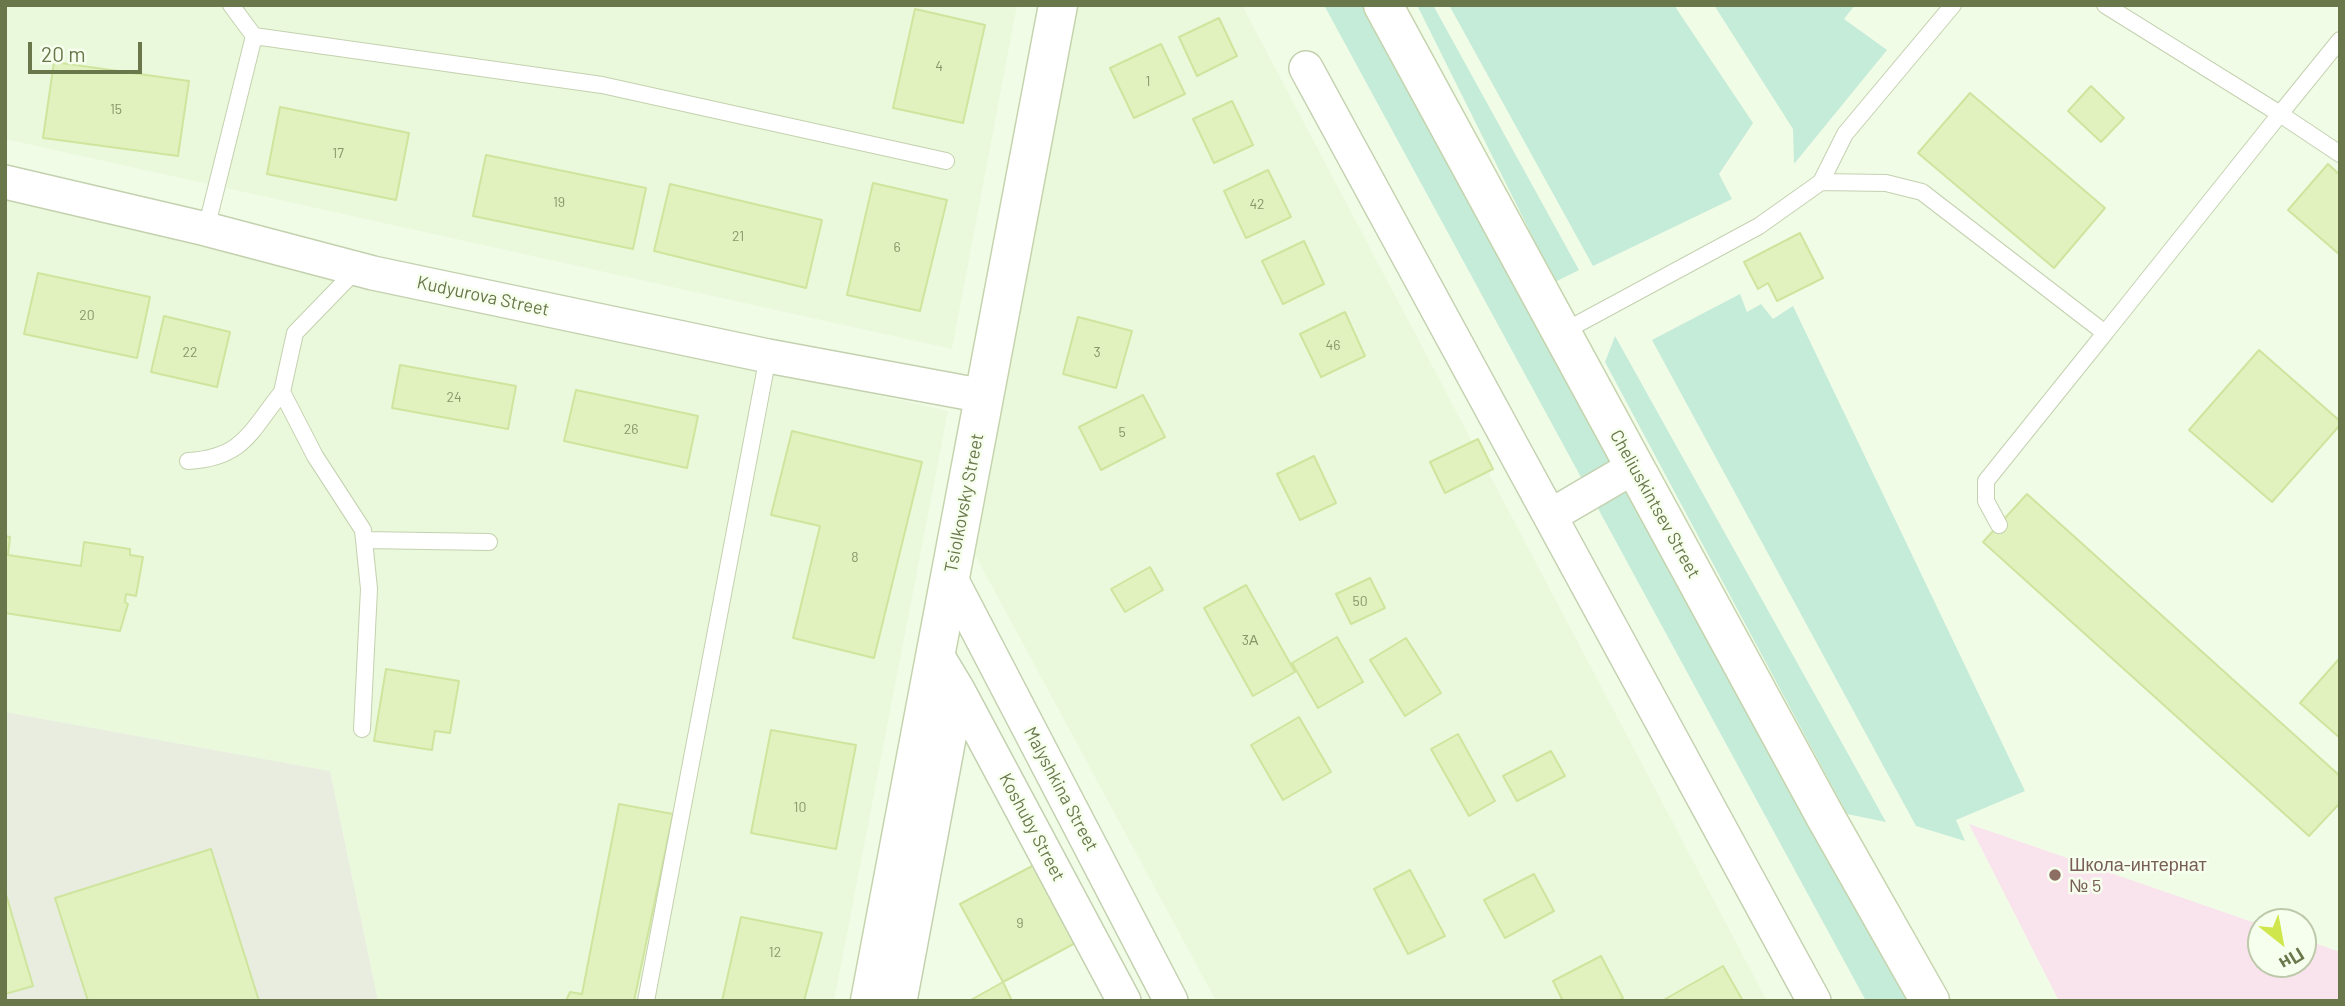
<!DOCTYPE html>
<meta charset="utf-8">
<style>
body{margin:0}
#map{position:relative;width:2345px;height:1006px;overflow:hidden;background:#f1fce7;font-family:Barlow,sans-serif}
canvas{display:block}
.frame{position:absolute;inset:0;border:7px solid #6a774b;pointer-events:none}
.north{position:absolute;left:2247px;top:908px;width:70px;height:70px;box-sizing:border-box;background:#f6ffed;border:2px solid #bec9ac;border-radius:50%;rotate:149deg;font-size:19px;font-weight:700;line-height:28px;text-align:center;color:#6a774b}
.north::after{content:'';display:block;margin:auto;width:24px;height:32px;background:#cfe74c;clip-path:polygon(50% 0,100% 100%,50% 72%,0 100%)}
.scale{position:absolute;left:28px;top:42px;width:114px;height:32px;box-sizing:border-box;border:4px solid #6a774b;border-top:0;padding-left:9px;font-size:21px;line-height:24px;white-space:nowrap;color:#6a774b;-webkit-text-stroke:5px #f6ffed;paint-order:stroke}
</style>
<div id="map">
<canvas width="2345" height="1006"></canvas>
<div class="frame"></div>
<div class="north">Пн</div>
<div class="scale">20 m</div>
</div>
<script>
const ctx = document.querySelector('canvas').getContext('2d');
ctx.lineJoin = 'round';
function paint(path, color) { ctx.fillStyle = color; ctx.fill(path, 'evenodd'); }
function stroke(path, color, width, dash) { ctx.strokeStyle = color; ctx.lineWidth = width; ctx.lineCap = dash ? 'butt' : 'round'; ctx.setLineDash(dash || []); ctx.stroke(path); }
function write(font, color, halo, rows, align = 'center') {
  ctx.font = font + ' Barlow,sans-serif'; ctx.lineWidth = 5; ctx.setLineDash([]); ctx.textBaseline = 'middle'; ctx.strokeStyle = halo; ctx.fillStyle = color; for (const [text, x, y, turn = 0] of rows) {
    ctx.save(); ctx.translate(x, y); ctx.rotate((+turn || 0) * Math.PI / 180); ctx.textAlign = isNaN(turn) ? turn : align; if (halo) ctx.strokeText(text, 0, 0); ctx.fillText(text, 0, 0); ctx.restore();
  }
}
paint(new Path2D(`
 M5,5H1017L952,349L5,139Z
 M1077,5H1242L1767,1001H1216L975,555Z
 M5,196L948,411L834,1001H378L330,771L5,712Z`), '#eaf9db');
paint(new Path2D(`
 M5,712L330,771L378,1001H5Z`), '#e8ede0');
paint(new Path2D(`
 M1969,824L2261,925V964H2303V939L2340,952V1001H2059Z`), '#f9e3ed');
paint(new Path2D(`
 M1324,5H1368L1910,1001H1866Z
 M1417,5H1433L1579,270L1555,282Z
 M1449,5H1674L1753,123L1719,174L1732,199L1593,266Z
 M1714,5H1855L1844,19L1887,50L1794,164L1793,129Z
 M1740,294L1747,312L1761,304L1773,319L1793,306L2025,791L1956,820L1965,841L1916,826L1652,340Z
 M1615,336L1886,822L1847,814L1605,362Z`), '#c5ebd9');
const building = new Path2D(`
 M915,9L985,25L963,123L893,108Z
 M1219,18L1237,56L1197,76L1179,37Z
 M1161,44L1185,94L1134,118L1110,68Z
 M54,62L189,81L178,156L43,138Z
 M2091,86L2124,118L2101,142L2068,111Z
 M1970,93L2105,208L2054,268L1918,153Z
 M1232,101L1253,145L1214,163L1193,119Z
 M280,107L409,133L396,200L267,174Z
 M486,155L646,188L633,249L473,216Z
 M2328,164L2340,175V255L2288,210Z
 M1268,170L1291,217L1246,238L1224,191Z
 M873,183L947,200L920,311L847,295Z
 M670,184L822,220L806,288L654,251Z
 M1800,233L1823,278L1777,301L1768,283L1758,289L1744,262Z
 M1304,241L1324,284L1283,304L1262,261Z
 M38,273L150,297L137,358L24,334Z
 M1345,312L1365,356L1321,377L1300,334Z
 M164,316L230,332L217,387L151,372Z
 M1078,317L1132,331L1116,388L1063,374Z
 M2259,350L2340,421V425L2272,502L2189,430Z
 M400,365L516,386L508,429L392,408Z
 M576,390L698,416L687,468L564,441Z
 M1143,395L1165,437L1101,470L1079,427Z
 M792,431L922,462L874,658L793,638L820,526L771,515Z
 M1478,439L1493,469L1445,493L1430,462Z
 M1314,456L1336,503L1300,520L1277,474Z
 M2027,494L2340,776V803L2309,836L1983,542Z
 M5,536L10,537L8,555L81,566L84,542L130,549V555L143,557L136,596L126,594L125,602L128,604L120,631L5,613Z
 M1150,567L1163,590L1125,612L1111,589Z
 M1370,578L1385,608L1351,624L1336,594Z
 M1246,585L1295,672L1253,696L1204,608Z
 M1337,637L1363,682L1318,708L1292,663Z
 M1406,638L1441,693L1405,716L1370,660Z
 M2339,659L2340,660V738L2300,703Z
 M386,669L459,681L450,733L435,731L432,750L374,741Z
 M1299,717L1331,772L1283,800L1251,745Z
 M771,730L856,745L836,849L751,833Z
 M1458,734L1495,801L1469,816L1431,749Z
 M1551,751L1565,776L1517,801L1503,776Z
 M619,804L673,814L634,1001H566L570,992L582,994Z
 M211,849L259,1001H88L55,898Z
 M1036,864L1079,941L1003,982L960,904Z
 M1410,870L1445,936L1408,954L1374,889Z
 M1534,874L1554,911L1505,938L1484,900Z
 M5,891L33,986L5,994Z
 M741,917L822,933L804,1001H722Z
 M1601,956L1623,998L1617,1001H1563L1553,981Z
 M1723,966L1743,1001H1662Z
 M1003,982L1012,1001H969Z`);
paint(building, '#e1f2be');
stroke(building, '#cfe59e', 2);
const service = new Path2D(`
 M2105,5L2280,114L2340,40
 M254,36L602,85L946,161
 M1821,182L1886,183L1922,192L2105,333L2280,114L2340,154
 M206,229L254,36L231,5
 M357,269L295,333L282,392L315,456L363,530L369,589L362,729
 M1561,333L1759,226L1821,182L1845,134L1953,5
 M188,461C243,458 250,432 282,392
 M1999,525L1986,501V481L2105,333
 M364,540L489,542
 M646,1001L768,356`);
const minor = new Path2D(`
 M1306,68L1814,1001
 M5,182L206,229L373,273L768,356L984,396
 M1550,516L1634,467
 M950,577L1171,1001
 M937,655L958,690L1124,1001
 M900,1001L958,690`);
const secondary = new Path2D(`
 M1383,5L1825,816L1930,1001
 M870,1001L1058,5`);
stroke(service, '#c4d1af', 18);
stroke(minor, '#c4d1af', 36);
stroke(secondary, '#c5d4ad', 41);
stroke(service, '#fff', 16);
stroke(minor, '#fff', 33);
stroke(secondary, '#fff', 38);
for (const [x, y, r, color] of [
 [2055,875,7,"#8d6e63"]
]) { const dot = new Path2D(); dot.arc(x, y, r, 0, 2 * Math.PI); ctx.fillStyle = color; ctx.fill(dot); stroke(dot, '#f6ffed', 2.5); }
write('14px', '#889668', null, [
 ["4",939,66],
 ["1",1148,81],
 ["15",116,109],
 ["17",338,153],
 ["19",559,202],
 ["42",1257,204],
 ["21",738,236],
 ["6",897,247],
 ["20",87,315],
 ["46",1333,345],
 ["22",190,352],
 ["3",1097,352],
 ["24",454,397],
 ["26",631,429],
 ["5",1122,432],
 ["8",855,557],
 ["50",1360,601],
 ["3А",1250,640],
 ["10",800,807],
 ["9",1020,923],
 ["12",775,952]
]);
write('18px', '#6a774b', '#f6ffed', [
 ["Kudyurova Street",483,296,12],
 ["Tsiolkovsky Street",964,503,-79],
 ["Cheliuskintsev Street",1655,504,61],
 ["Malyshkina Street",1061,789,62],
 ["Koshuby Street",1032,827,62]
]);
write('18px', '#785e54', '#f6ffed', [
 ["Школа-интернат",2069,865],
 ["№ 5",2069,886]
], 'left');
</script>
